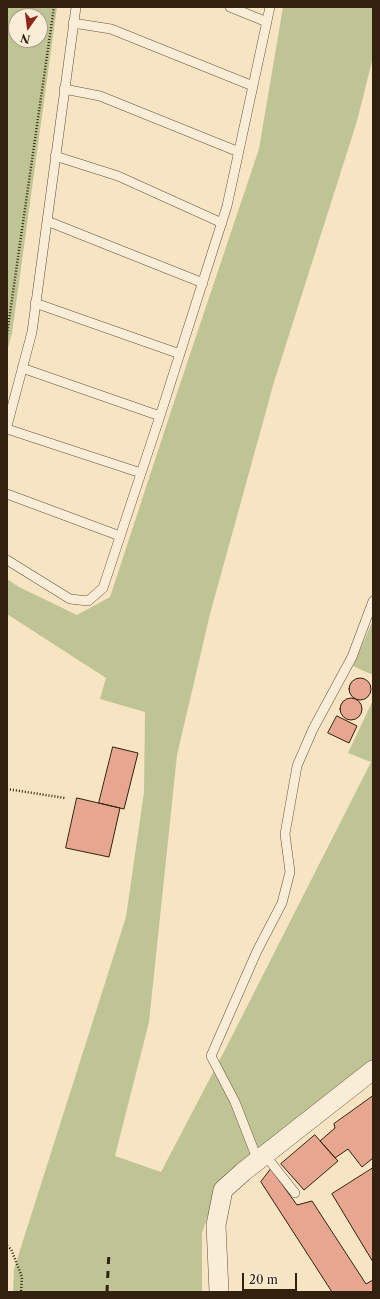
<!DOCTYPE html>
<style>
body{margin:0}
#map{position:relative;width:380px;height:1299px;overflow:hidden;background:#f6e4c3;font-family:"Libre Caslon Text",serif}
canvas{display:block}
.frame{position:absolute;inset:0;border:8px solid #32210e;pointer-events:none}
.north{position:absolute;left:8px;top:8px;width:40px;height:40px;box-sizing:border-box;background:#f9edd8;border:1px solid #a99b87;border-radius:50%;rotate:194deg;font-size:11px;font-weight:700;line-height:16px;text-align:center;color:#32210e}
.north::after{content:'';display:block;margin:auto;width:14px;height:18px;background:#8f2418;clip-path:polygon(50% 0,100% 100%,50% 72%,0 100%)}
.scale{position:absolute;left:242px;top:1273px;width:55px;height:18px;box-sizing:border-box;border:2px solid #32210e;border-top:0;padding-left:5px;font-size:12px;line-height:14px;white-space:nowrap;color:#32210e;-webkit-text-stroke:3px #f9edd8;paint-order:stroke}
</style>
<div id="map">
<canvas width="380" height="1299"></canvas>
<div class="frame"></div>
<div class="north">N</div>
<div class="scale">20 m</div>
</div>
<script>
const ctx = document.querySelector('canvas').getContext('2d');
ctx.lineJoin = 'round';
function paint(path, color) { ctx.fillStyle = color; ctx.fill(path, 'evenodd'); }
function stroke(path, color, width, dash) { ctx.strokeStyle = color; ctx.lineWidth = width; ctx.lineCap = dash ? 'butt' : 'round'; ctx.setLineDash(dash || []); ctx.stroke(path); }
paint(new Path2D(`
 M7,7H57L12,333L7,351ZM16,16H40V40H16Z
 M283,7H373V57L357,121L274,382L210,614L177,755L149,1022L115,1156L161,1172L230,1040L371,762L348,753L373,700V1060L218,1185L202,1233V1292H13L14,1269L126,917L144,792L145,712L100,699L106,678L7,614V579L19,587L77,615L110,597L177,393L259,149Z
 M373,620V675L353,666Z`), '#bec493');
const building = new Path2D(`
 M349 689a11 11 0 1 1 22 0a11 11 0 1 1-22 0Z
 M340 709a11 11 0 1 1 22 0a11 11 0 1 1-22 0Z
 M337,716L357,726L349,743L328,733Z
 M113,747L138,753L124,809L99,803Z
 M77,798L120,808L109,857L66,848Z
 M373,1096V1158L362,1167L348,1149L335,1158L320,1141L335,1128L334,1124Z
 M315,1135L338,1161L304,1190L281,1164Z
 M373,1168V1262L332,1194Z
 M271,1169L297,1205L312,1201L366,1284L373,1280V1292H332L261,1182Z`);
paint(building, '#e7a68f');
stroke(building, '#32210e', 1);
const lane = new Path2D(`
 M230,7L267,22
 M73,23L111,29L253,86
 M64,89L100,96L239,152
 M55,156L118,176L222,223
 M47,221L203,283
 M35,303L180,354
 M22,368L160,416
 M7,426L32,332L76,7
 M7,429L141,473
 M7,494L120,536
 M7,560L70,599L88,601L103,588L160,416L227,206L270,7
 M265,1155L295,1193
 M258,1161L235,1102L211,1056L257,951L282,903L290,872L285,834L297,766L313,729L352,657L373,601`);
const street = new Path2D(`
 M219,1292L216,1225L223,1190L243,1172L373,1070`);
stroke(lane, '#63523b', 10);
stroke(street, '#63523b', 20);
stroke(new Path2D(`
 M7,334L54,7
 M7,789L65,798
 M7,1246L11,1249L22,1277L21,1292`), '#32210e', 2.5, [1, 2]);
stroke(lane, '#f9edd8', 9);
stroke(street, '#f9edd8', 19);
stroke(new Path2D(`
 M107,1292L109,1251`), '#32210e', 3, [7, 7]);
</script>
